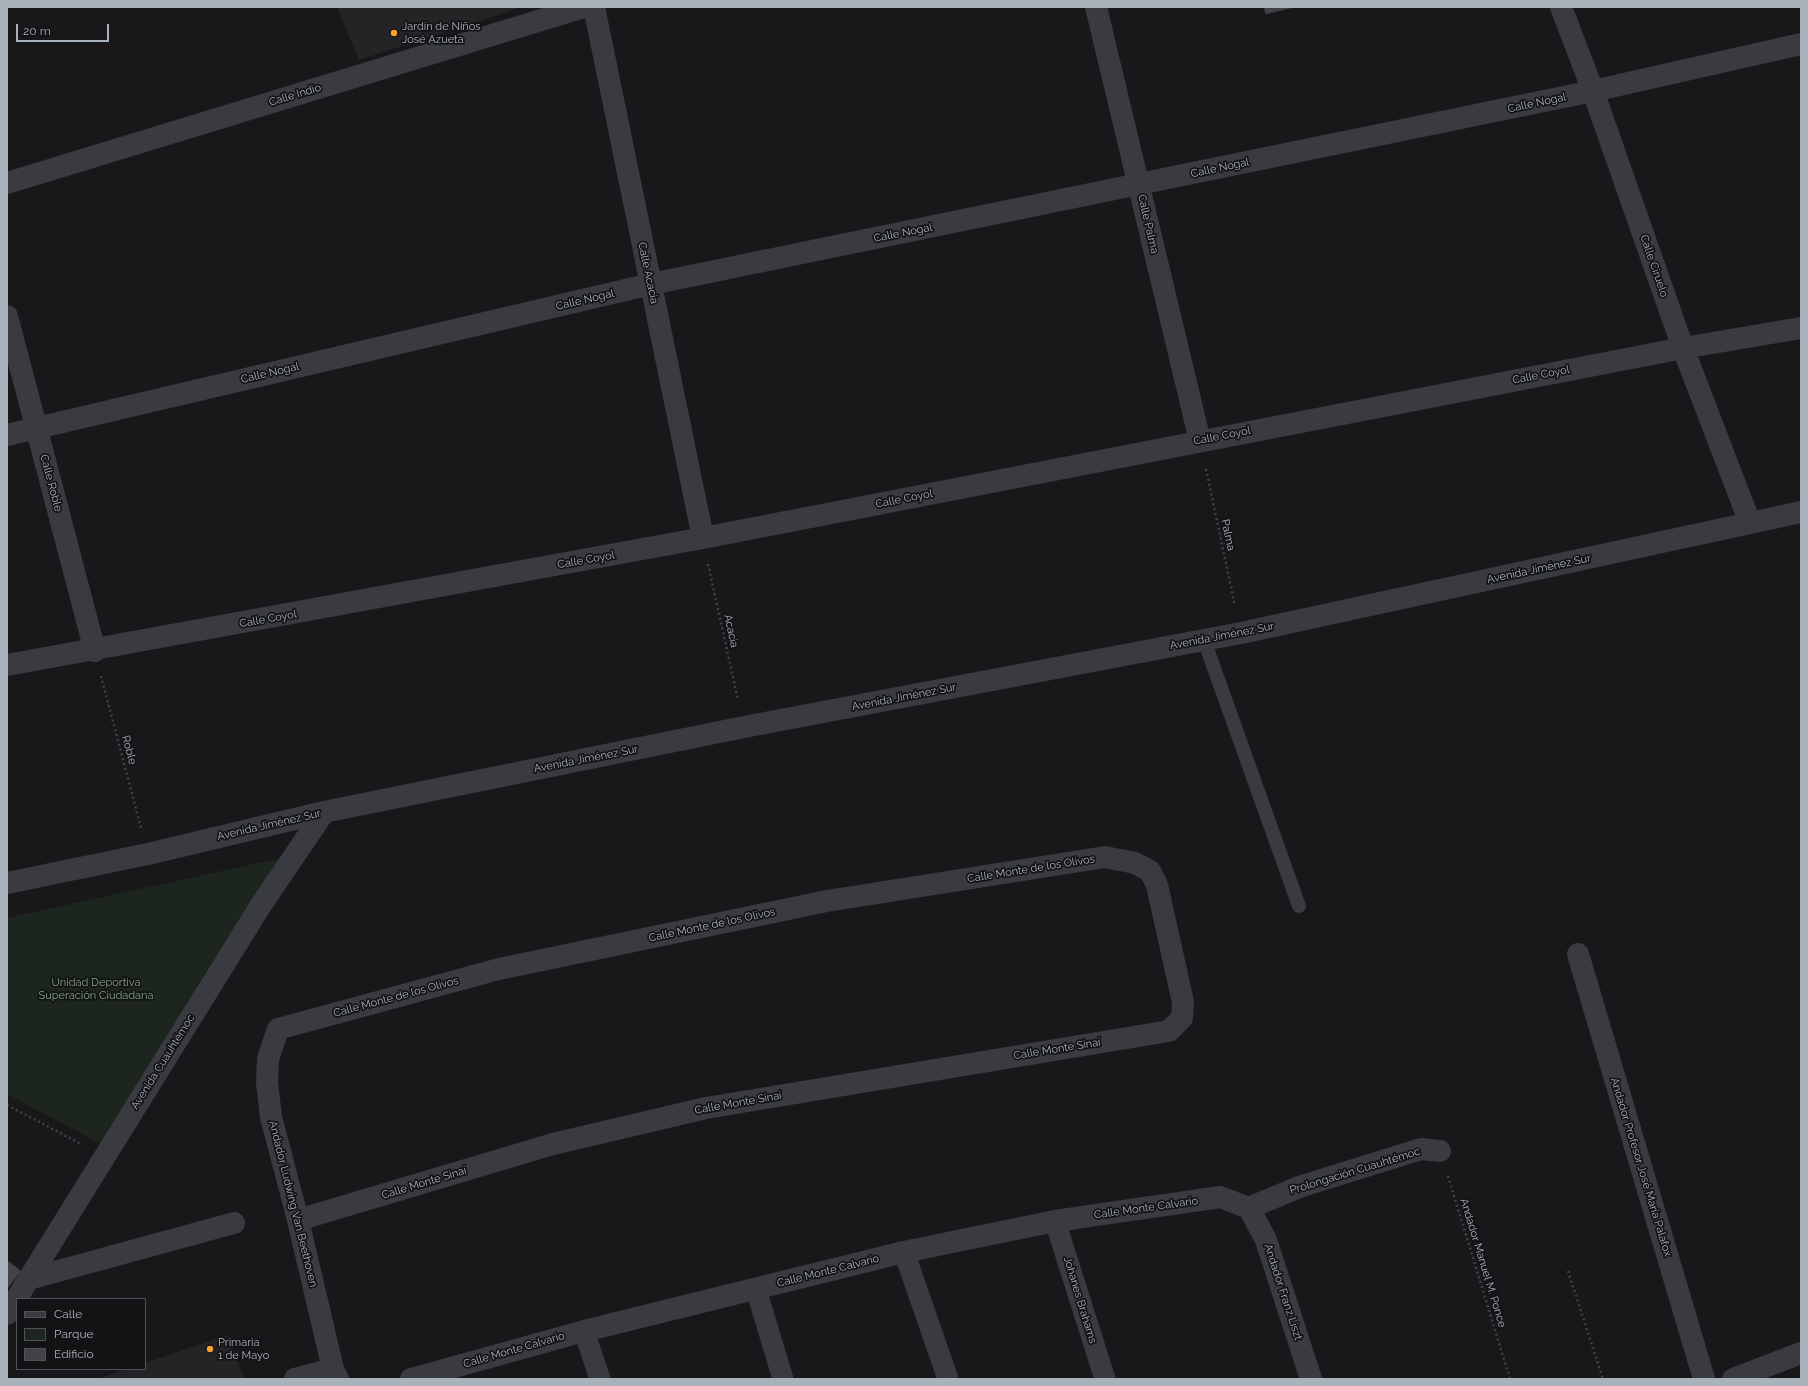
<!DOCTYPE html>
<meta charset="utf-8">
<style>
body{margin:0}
#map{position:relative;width:1808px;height:1386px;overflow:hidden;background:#18181a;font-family:Raleway,sans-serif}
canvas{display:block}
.frame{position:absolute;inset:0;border:8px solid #a9b1bb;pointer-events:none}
.legend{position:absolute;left:16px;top:1298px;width:130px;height:72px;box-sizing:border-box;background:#131315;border:1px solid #4f5257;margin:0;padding:5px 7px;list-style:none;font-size:12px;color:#a9b1bb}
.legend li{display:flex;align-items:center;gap:8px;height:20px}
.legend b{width:20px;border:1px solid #4f5257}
.scale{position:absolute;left:16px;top:24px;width:93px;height:18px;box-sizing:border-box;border:2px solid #a9b1bb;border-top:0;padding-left:5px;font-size:12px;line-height:14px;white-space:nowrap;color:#a9b1bb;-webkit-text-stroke:3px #131315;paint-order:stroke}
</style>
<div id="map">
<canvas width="1808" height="1386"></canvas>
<div class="frame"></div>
<ul class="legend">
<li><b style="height:5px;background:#393b40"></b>Calle</li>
<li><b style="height:11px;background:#1d261e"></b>Parque</li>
<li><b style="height:11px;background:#424347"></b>Edificio</li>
</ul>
<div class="scale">20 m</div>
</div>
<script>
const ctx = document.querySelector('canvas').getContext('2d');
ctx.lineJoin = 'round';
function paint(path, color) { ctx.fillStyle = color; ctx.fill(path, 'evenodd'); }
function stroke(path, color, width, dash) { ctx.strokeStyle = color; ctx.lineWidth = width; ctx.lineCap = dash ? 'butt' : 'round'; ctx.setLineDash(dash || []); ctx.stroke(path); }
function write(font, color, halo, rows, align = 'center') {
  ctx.font = font + ' Raleway,sans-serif'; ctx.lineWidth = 3.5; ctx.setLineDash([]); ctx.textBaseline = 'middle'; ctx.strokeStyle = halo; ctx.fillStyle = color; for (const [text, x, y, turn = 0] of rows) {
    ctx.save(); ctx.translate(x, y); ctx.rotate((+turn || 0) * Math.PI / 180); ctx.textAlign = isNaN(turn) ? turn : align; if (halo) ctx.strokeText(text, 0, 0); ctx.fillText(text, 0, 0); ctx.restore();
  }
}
paint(new Path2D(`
 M337,7H522L359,60Z
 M228,1335L244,1379H97L127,1369H145V1363Z`), '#242427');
paint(new Path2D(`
 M281,858L103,1145L7,1094V918Z`), '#1d261e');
const building = new Path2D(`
 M1264,7H1295L1266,14Z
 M7,1260L21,1271L7,1289Z`);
paint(building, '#424347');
stroke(building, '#323236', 1);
stroke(new Path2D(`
 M1206,469L1235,606
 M708,564L738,700
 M101,676L141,828
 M7,1105L81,1144
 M1448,1176L1510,1379
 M1568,1271L1603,1379`), '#3f4247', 2.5, [2, 3]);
stroke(new Path2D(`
 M1204,640L1299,906`), '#393b40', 14);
stroke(new Path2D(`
 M1055,1221L1105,1379
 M904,1252L948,1379
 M756,1289L783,1379
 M584,1331L600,1379`), '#393b40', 21);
stroke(new Path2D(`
 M594,7L703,538
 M1096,7L1200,441
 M1561,7L1593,91L1683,348L1750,523
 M7,183L584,7
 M7,316L95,651
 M7,435L651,284L1593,91L1801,44
 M7,665L703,538L1683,348L1801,328
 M7,883L148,854L324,812L744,727L1241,633L1801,512
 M1578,954L1704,1379
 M1249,1208L1299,1187L1421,1149L1440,1151
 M1249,1208L1266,1240L1311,1379
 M298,1220L553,1144L706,1108L1169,1031L1182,1018L1183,1002L1157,885L1150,871L1135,863L1105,857L827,901L499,969L278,1029L268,1059L267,1083L271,1117L298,1220L333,1369L338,1379
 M29,1279L234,1223
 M7,1314L261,905L324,812
 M295,1379L333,1369
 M411,1379L584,1331L904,1252L1055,1221L1220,1197L1249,1208
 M1733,1379L1801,1353`), '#393b40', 22);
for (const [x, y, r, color] of [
 [394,33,4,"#fda02d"],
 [210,1349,4,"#fda02d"]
]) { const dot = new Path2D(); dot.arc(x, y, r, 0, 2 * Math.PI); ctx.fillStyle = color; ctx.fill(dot); stroke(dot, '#131315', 1.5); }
write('11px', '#a9b1bb', '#131315', [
 ["Jardín de Niños",402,27],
 ["José Azueta",402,40],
 ["Primaria",218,1343],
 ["1 de Mayo",218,1356]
], 'left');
write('11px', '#a9b1bb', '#131315', [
 ["Calle Indio",295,95,-17],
 ["Calle Nogal",1537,103,-12],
 ["Calle Nogal",1220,168,-12],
 ["Calle Palma",1148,224,77],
 ["Calle Nogal",903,233,-11],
 ["Calle Ciruelo",1654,266,71],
 ["Calle Acacia",648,273,78],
 ["Calle Nogal",585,300,-13],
 ["Calle Nogal",270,373,-13],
 ["Calle Coyol",1541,375,-11],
 ["Calle Coyol",1222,436,-11],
 ["Calle Roble",51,483,75],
 ["Calle Coyol",904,499,-11],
 ["Palma",1228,535,78],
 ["Calle Coyol",586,560,-10],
 ["Avenida Jiménez Sur",1539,569,-12],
 ["Calle Coyol",268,619,-10],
 ["Acacia",731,631,78],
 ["Avenida Jiménez Sur",1222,636,-11],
 ["Avenida Jiménez Sur",904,697,-11],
 ["Roble",129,750,75],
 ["Avenida Jiménez Sur",586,759,-11],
 ["Avenida Jiménez Sur",269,825,-13],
 ["Calle Monte de los Olivos",1031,869,-9],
 ["Calle Monte de los Olivos",712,925,-12],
 ["Calle Monte de los Olivos",396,997,-15],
 ["Calle Monte Sinaí",1057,1049,-9],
 ["Avenida Cuauhtémoc",163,1062,-58],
 ["Calle Monte Sinaí",738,1103,-10],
 ["Andador Profesor José María Palafox",1641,1167,73],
 ["Prolongación Cuauhtémoc",1355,1171,-17],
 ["Calle Monte Sinaí",424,1183,-17],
 ["Andador Ludwing Van Beethoven",293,1204,76],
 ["Calle Monte Calvario",1146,1208,-8],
 ["Andador Manuel M. Ponce",1483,1263,73],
 ["Calle Monte Calvario",828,1271,-14],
 ["Andador Franz Liszt",1283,1292,72],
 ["Johanes Brahams",1080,1300,73],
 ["Calle Monte Calvario",514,1350,-16]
]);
write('11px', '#81a77f', '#131315', [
 ["Unidad Deportiva",96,983],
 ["Superación Ciudadana",96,996]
]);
</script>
